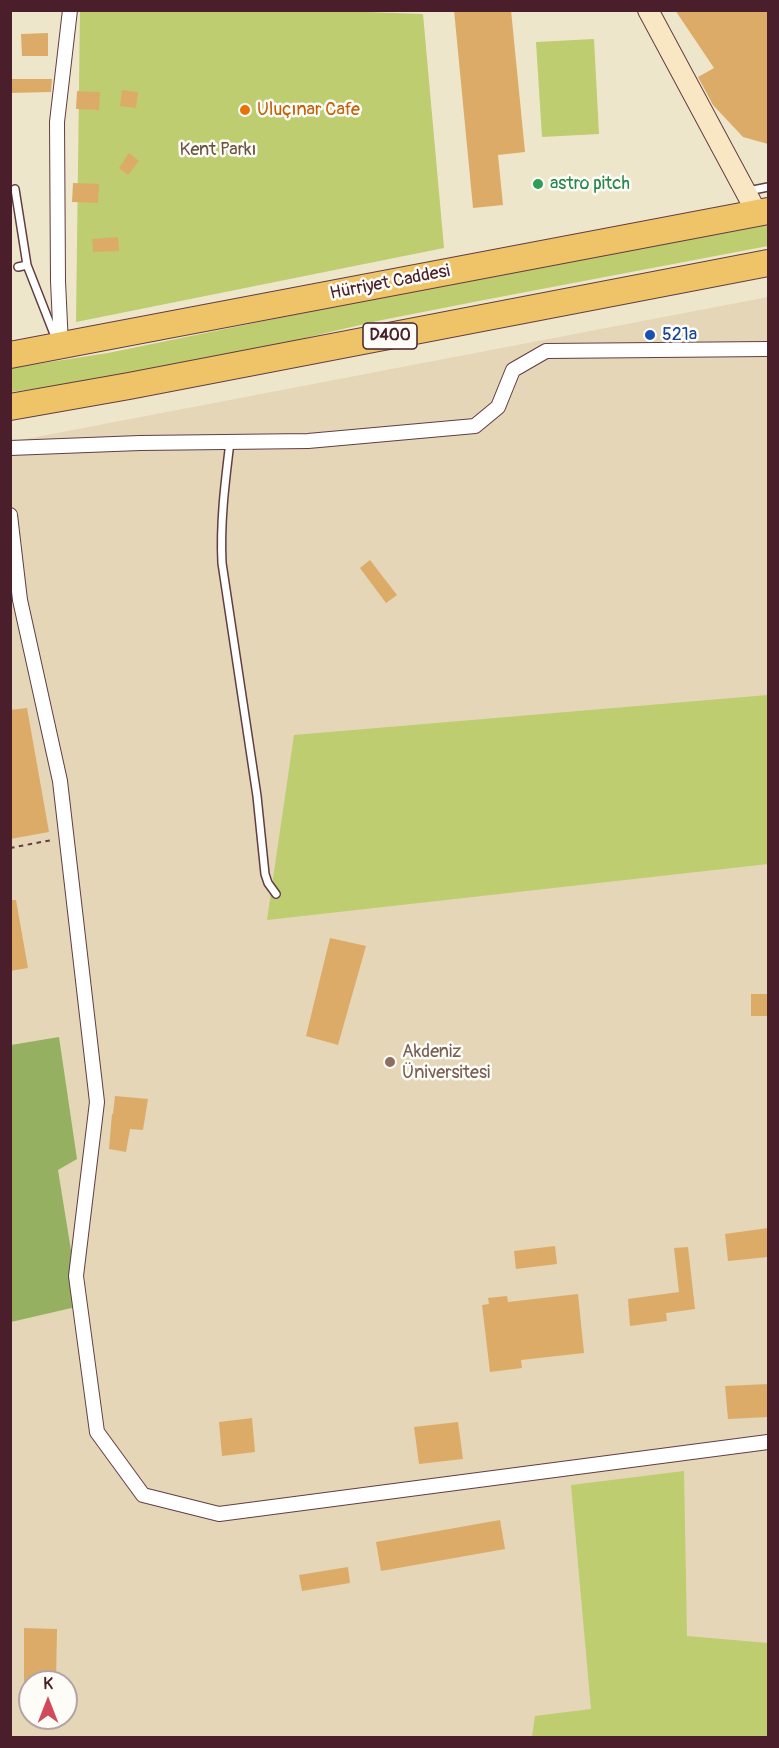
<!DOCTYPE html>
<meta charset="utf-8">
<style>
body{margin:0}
#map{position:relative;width:779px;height:1748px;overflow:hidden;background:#eee6ca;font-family:Pangolin,sans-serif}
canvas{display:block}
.frame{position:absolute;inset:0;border:12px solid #4a1f2b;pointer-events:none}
.north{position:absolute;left:18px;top:1670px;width:60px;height:60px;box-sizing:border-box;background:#fdfcf7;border:2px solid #b5a4a5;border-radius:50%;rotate:0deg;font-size:16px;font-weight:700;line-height:24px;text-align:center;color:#4a1f2b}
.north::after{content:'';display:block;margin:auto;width:21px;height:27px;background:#d1495b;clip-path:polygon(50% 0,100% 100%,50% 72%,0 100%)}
</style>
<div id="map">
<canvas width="779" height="1748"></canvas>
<div class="frame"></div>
<div class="north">K</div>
</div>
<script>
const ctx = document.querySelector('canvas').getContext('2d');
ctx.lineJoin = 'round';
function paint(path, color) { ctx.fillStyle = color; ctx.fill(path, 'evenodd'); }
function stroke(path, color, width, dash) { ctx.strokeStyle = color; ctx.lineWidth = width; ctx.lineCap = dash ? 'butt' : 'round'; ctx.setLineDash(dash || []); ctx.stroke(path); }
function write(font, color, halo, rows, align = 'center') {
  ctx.font = font + ' Pangolin,sans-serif'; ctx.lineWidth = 5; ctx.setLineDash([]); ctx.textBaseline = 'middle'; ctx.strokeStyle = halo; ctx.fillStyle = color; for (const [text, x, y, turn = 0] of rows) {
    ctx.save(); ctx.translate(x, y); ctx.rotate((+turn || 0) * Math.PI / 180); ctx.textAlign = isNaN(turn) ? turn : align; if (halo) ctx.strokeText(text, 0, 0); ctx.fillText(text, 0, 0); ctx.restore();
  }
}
paint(new Path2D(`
 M768,297V1737H11L10,442ZM30,1682H66V1718H30Z`), '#e4d6b7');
paint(new Path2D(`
 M310,10L423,14L444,248L76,322L80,11Z
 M594,39L599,134L542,137L536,42Z
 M768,222V246L489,299L377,321L309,337L242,355L105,379L11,392V368L108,353L444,284Z
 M768,695V864L267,920L294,735Z
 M684,1471L687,1636L768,1643V1737H532L535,1716L591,1709L571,1485Z`), '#bdcd70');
paint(new Path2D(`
 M59,1037L77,1159L58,1170L80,1306L11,1322V1045Z`), '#96b062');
paint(new Path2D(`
 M454,10H511L525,152L498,155L503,205L473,208Z
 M675,10H768V144L743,137L713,105L698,77L714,68Z
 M48,33V56H22L21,34Z
 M10,79H52L51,92L10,93Z
 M122,90L138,92L136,108L120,106Z
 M77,91L100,92L99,110L76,109Z
 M129,153L139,161L128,175L119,168Z
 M73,183L99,184L98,203L72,202Z
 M118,237L119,251L93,252L92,239Z
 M370,560L397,595L386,603L360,568Z
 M27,708L49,832L10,839V710Z
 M10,900H16L28,968L10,971Z
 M330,938L366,946L338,1045L306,1036Z
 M751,994H768V1016H751Z
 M115,1096L148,1099L143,1130L130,1129L126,1152L109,1149L112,1114H113Z
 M768,1228V1257L728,1261L725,1234Z
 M555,1246L557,1264L516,1269L514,1251Z
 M688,1247L695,1309L666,1313L667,1321L630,1326L628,1299L679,1292L674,1248Z
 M578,1294L584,1353L521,1360L522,1368L490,1372L482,1305L489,1304L488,1298L507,1296L508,1302Z
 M768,1384V1417L728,1419L725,1386Z
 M252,1418L255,1452L222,1456L219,1422Z
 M458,1422L463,1459L419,1464L414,1427Z
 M500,1520L505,1549L381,1571L376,1542Z
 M348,1567L350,1583L302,1591L299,1575Z
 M24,1628L57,1629L56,1682H24Z`), '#ddab68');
const lane = new Path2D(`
 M15,189L27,265
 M748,191L768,187
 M18,267L27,265L54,334L58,342
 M230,442C225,483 220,522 222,563L257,796L265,874L268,883L276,894`);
const street = new Path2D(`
 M61,346L58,281L57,122L70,10
 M10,448L140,443L308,441L475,426L498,407L513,370L546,351L768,349
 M10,515L20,600L60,781L97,1102L76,1276L97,1432L143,1495L219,1514L768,1442`);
const secondary = new Path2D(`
 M648,10L757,213`);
const highway = new Path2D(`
 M10,355L768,211
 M10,407L129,386L768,263`);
stroke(lane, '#633d43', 10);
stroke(street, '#633d43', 16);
stroke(secondary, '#633d43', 22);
stroke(highway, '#633d43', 28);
stroke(new Path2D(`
 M10,848L52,840`), '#633d43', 2, [4.5, 4.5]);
stroke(lane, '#fff', 7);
stroke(street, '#fff', 14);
stroke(secondary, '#f9e7c3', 20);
stroke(highway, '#efc469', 26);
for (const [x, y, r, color] of [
 [245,110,6,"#e8710a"],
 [538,184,6,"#2e9e5b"],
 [650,335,6,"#1a4fb4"],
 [390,1062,6,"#8d6e63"]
]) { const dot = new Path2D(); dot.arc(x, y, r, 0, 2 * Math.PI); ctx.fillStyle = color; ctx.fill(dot); stroke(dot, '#fdfcf7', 2); }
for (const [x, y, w] of [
 [390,336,54]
]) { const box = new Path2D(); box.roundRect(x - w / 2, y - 13, w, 26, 4.5); ctx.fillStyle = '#fdfcf7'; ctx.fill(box); stroke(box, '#4a1f2b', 1.5); }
write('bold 16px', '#4a1f2b', null, [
 ["D400",390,336]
]);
write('18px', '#c56008', '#fdfcf7', [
 ["Uluçınar Cafe",257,110]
], 'left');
write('18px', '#6c5340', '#fdfcf7', [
 ["Kent Parkı",218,150]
]);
write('18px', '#27864d', '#fdfcf7', [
 ["astro pitch",550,184]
], 'left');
write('18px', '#4a1f2b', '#fdfcf7', [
 ["Hürriyet Caddesi",390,283,-11]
]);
write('18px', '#164399', '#fdfcf7', [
 ["521a",662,335]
], 'left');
write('18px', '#785e54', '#fdfcf7', [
 ["Akdeniz",402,1052],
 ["Üniversitesi",402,1073]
], 'left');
</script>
